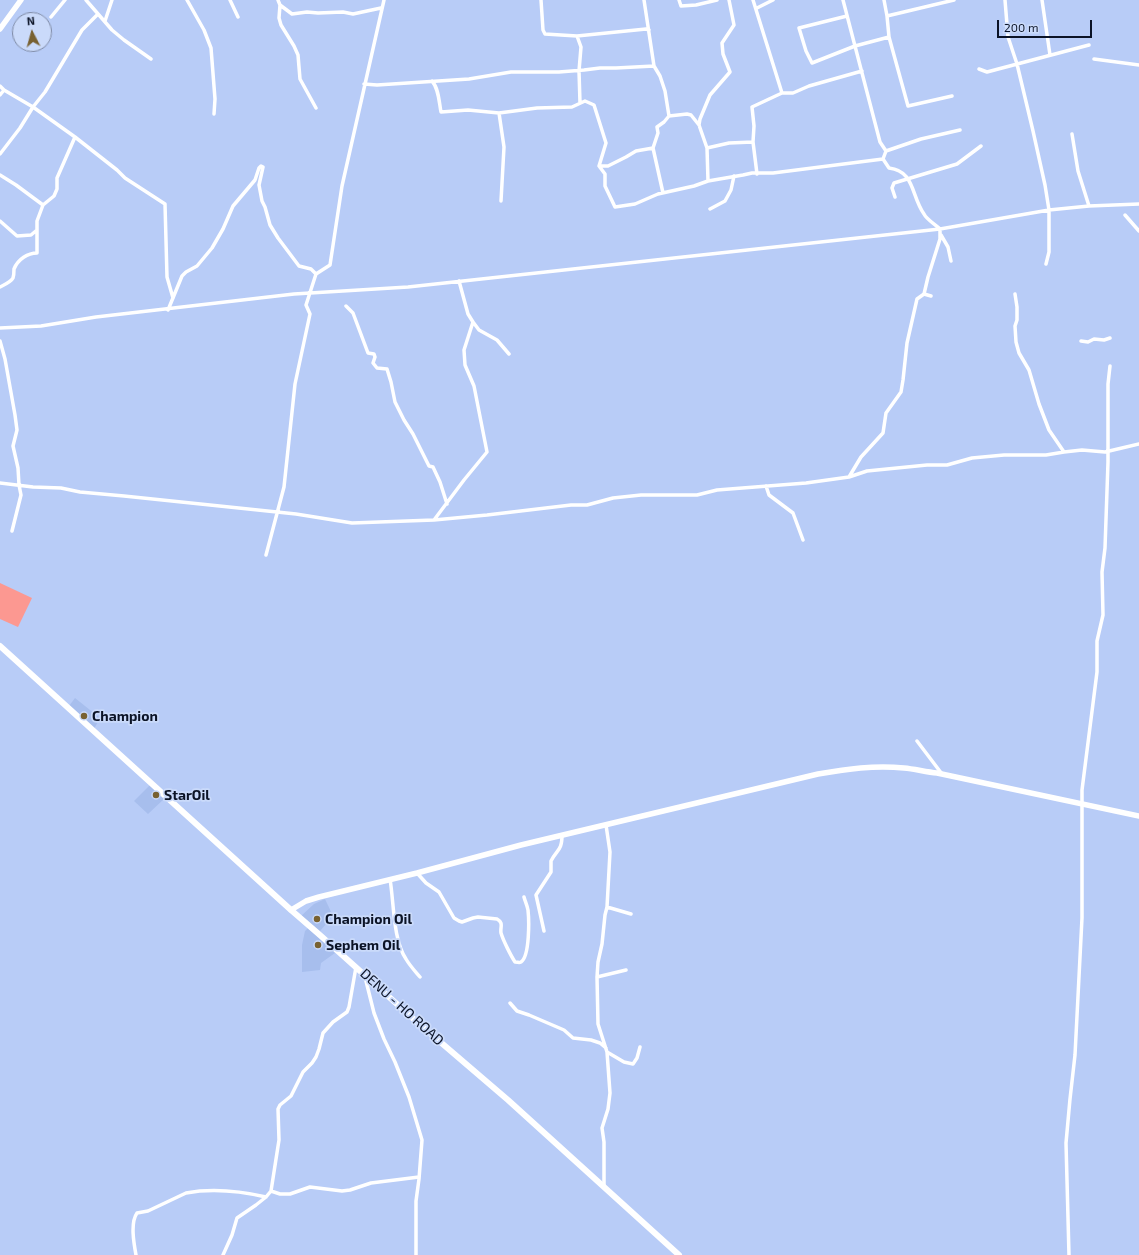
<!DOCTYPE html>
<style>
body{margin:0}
#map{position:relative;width:1139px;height:1255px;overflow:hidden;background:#b8ccf7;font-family:"Exo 2",sans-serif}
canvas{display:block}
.north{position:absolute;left:12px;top:12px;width:40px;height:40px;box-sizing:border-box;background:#cadafa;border:1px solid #7e8aa5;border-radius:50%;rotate:354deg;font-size:11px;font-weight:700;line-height:16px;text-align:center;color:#0b1326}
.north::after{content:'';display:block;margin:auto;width:14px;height:18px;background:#786131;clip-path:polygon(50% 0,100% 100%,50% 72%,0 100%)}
.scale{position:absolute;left:997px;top:20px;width:95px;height:18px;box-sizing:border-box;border:2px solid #0b1326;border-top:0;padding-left:5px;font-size:12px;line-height:14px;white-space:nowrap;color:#0b1326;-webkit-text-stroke:3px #cadafa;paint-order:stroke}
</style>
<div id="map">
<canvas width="1139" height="1255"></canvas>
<div class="north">N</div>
<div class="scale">200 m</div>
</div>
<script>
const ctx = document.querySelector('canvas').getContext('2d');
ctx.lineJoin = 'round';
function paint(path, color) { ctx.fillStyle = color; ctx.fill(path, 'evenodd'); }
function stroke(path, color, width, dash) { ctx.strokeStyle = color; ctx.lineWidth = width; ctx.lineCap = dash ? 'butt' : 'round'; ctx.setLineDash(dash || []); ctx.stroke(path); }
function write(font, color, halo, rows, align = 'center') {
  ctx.font = font + ' "Exo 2",sans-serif'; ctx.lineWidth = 3.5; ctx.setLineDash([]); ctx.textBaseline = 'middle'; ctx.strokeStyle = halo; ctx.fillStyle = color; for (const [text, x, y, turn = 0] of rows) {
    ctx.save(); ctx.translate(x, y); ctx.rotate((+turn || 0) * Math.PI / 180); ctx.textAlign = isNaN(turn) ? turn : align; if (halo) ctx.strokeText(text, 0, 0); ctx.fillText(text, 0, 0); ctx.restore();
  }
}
paint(new Path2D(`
 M75,698L100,718L94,729L69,706Z
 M150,785L164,799L148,814L134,801Z
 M325,899L333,916L320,931L301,916L314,904Z
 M308,928L335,953L321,963L320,970L302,972V945L305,931Z`), '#a7beed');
paint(new Path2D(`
 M0,583L32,598L18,627L0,619Z`), '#fc9891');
stroke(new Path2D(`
 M86,0L112,30L124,40L151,59
 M187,0L204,30L211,48L215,99L214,114
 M230,0L238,17
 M278,0L280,5L292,14L307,12L318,13L343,12L353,14L381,8
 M541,0L543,30L545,34L577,36L646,29L649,30
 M644,0L654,66L660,76L665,91L669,116L664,122L657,127L658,133L653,148L663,193
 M679,0L681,6L696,5L717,0
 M753,0L782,93
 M843,0L880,142L886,151L883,159L889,168C915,171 911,196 924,214C927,220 935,224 940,229V239L928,277L924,294
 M884,0L887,16
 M1005,0L1008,37L1017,64L1033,131L1045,185L1049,210V252L1046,264
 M1042,0L1050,55
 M280,5L279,18L281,25L294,46L298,55L300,79L316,108
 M757,8L773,0
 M847,16L799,28L806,51L812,63L855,46L889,37L887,16L954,0
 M51,17L65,0
 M105,21L112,0
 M577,36L581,47L579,71L580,103
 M889,37L908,106L952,96
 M1094,59L1139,65
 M979,69L987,72L1089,45
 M432,81C439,89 439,102 441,112L468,110L499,113L537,108L572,107L585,101L594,105L606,143L599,166L605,174V186L615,207L635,204L658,194L694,186L708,181L743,175L752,173H773L883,159
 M364,84L377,85L469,79L511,72H559L584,70L600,68H616L654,66
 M0,86L4,90L33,107L75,137L117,170L125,178L165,204L167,277L173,298
 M0,95L4,90
 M499,113L504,147L501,201
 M669,116L687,114L691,115L699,125L707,148L708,181
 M699,125L700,119L710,95L730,72L723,54L722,43L734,25L729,0
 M1072,134L1078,171L1089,206
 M707,148L729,143L753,142
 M886,151L921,139L960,130
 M0,154L20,128L33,107L45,92L82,30L98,14
 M599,166H608L626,157L636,151L653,148
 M757,174L753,142L754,126L752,107L782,93H793L809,86L862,71
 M0,175L16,185L43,205
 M895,197L892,188L894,183L957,164L981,146
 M710,209L725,201L731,190L734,176
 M1125,215L1139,231
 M0,221L17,236L31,235L37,230
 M941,235L948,247L951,261
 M0,287C4,285 11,282 13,278C14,275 14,272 14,269C18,259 28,253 37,253V221L43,205L54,196L57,189V178L75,137
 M1015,294L1017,307V320L1015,326L1016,342L1019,353L1029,370L1039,404L1049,430L1064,452
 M346,306L353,313L368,353L374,354L375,357L373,363L377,368L387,369L391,382L395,402L404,420L413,434L429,466L433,467L440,482L447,504
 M168,310L182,276L186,272L197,266L212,248L223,229L233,206L255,180L259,168L261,166L263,167L259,185L262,201L265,207L270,225L278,238L299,266L311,269L316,274L330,265L342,186L384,0
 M473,322L479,330L497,340L509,354
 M0,328L41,326L96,317L294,294L408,287L940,229L1049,210L1089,206L1139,204
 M0,341L5,359L15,415L17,430L13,446L18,468L19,485L21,495L12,531
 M1081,341L1088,342L1094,339L1104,340L1110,338
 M849,477L861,457L883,433L886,413L901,392L903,380L907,343L917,299L924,294L931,296
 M0,483L33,487L61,488L80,492L124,496L296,514L352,523L434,520L487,515L571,505H587L613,498L641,495H697L717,490L806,483L849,477L867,471L927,465H947L972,458L1004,455H1046L1064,452L1082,450L1105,452L1139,444
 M766,486L769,495L793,513L803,540
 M434,520L464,480L487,452L474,386L465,365L464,350L473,322L468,314L459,281
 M266,555L284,487L295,384L310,314L306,305L316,274
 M917,741L942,774
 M417,873L426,883L439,892L454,918L459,921L462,922L473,918L478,917L497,919C504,923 500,927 501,933C503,940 511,956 515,962C518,962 519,963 521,962C530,956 529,919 528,910C527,905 525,901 524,897
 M390,879C394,903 393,940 406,959C410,966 415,971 420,977
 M607,907L631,914
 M544,931L536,895L551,872V861C557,849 562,851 562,835
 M365,977L374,1013L384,1039L395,1062L409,1097L422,1140L419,1179L416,1201V1255
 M597,977L626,970
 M510,1003L517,1011L529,1015L564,1030L573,1038L591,1040L600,1043L606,1048
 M607,1052L624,1062L633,1064L637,1058L640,1047
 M604,1187V1142L602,1128L608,1109L610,1093L607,1052L598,1024L597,977L598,962L602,944L605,915L607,907L610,852L606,825
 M271,1191L280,1194H290L310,1187L342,1191L350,1190L371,1183L419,1177
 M136,1255C134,1244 130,1223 137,1213L148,1211L186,1193C213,1188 240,1191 266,1197
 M223,1255L232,1235L237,1218L256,1205L266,1197L271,1191L279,1140L278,1109L280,1105L291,1096L303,1072L312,1063L316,1057L319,1049L323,1033L333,1022L347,1012L349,1007L356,967
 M1069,1255L1066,1143L1070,1099L1075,1055L1082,918V790L1097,672V641L1103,615L1102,572L1105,548L1108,462V384L1110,366`), '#fff', 3.5);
stroke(new Path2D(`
 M0,29L21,0
 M291,910L306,901L319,897L417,873L521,845L818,774C847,769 874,765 904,768C915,769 926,772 937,773L1139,816`), '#fff', 5.5);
stroke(new Path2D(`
 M0,646L291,910L321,936L417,1022L508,1100L679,1255`), '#fff', 6);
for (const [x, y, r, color] of [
 [84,716,4,"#786131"],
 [156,795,4,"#786131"],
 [317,919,4,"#786131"],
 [318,945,4,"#786131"]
]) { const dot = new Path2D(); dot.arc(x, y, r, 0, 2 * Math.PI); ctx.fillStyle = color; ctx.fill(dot); stroke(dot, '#cadafa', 1.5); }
write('bold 14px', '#0b1326', '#cadafa', [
 ["Champion",92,716],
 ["StarOil",164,795],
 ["Champion Oil",325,919],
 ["Sephem Oil",326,945]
], 'left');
write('14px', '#0b1326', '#cadafa', [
 ["DENU - HO ROAD",402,1007,42]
]);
</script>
